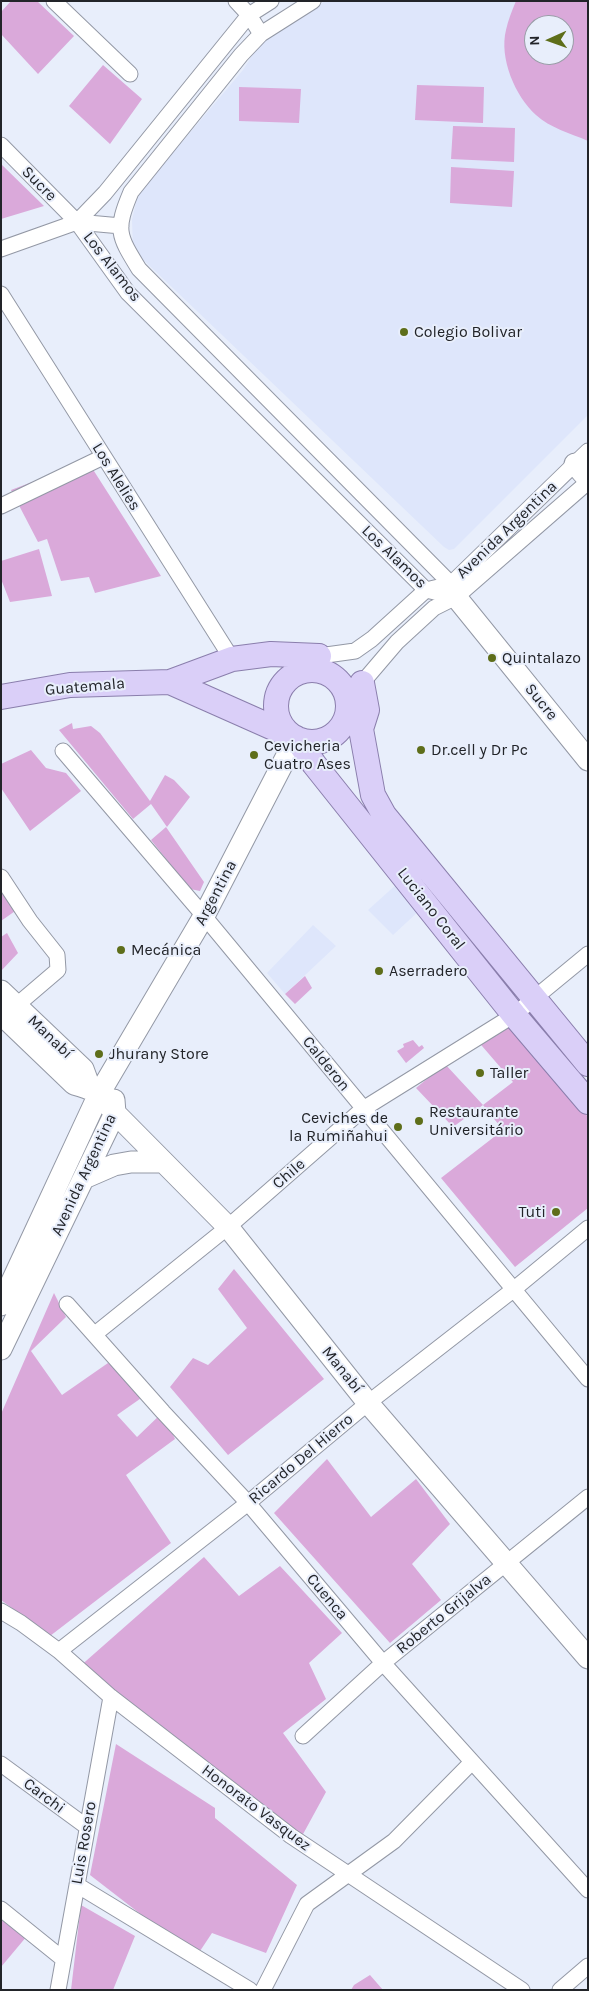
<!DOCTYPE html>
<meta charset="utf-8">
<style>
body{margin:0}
#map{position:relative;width:589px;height:1991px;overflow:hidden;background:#e8eefb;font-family:Karla,sans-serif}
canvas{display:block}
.frame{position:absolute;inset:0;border:2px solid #222429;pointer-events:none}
.north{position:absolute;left:524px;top:15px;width:50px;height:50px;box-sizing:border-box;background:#e8eefb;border:1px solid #999da7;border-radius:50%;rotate:268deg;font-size:14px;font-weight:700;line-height:20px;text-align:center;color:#222429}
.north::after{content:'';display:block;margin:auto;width:18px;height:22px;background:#5e6e1a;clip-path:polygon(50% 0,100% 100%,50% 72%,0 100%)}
</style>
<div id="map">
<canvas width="589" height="1991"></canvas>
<div class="frame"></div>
<div class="north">N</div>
</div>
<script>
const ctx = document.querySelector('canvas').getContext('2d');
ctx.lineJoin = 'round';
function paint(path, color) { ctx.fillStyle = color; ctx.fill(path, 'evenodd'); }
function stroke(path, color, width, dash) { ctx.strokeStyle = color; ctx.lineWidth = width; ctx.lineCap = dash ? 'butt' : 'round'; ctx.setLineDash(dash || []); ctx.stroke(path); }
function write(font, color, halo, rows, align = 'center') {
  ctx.font = font + ' Karla,sans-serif'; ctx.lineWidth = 4; ctx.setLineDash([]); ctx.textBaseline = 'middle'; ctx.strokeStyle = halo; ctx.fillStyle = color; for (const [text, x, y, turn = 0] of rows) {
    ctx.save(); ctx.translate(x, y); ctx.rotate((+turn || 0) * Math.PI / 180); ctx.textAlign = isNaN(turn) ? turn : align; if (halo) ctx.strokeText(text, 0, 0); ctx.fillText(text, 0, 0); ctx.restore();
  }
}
paint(new Path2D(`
 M325,1H588V415L454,549L449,550L444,547L133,250L132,220L138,194L243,70L260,43ZM534,25H564V55H534Z
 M398,883L420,910L393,935L368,910Z
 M313,925L336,946L285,994L267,973Z`), '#dee6fb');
paint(new Path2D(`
 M11,1H37L74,36L38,74L1,34V12Z
 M516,1H588V141C570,133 550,128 536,115C515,96 499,58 506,30C508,20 512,11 516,1ZM534,25H564V55H534Z
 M103,65L142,99L110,144L69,106Z
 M417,85L484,87L483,123L415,120Z
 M239,87L301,89L299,123L239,121Z
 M453,126L515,128L514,162L451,159Z
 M1,164L44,206L1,219Z
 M451,167L514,171L512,207L450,203Z
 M85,457L161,576L95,593L89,577L61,581L47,539L38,542L11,490L48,476Z
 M39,549L52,596L10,602L1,579V561Z
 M72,723L73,729L91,726L100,733L150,801L165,775L174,780L190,797L167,827L151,804L133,819L59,730Z
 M31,750L46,768L66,773L81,791L30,831L1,788V764Z
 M166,827L204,882L200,891L190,889L151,840Z
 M1,884L18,909L1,921Z
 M7,933L18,953L1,971V937Z
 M305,976L312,988L295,1004L285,994Z
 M503,1016L588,1117V1208L515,1267L441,1178L503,1130L483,1105L453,1127L416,1088L445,1064L483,1105L513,1082L476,1039Z
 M413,1040L419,1047L422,1045L424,1048L406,1063L397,1051L404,1047L403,1044Z
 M234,1269L324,1379L228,1455L170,1387L193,1358L208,1365L247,1328L218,1289Z
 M54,1293L66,1317L31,1351L62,1395L108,1363L147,1394L117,1415L137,1437L163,1412L175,1439L126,1475L171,1543L50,1636L1,1600V1414Z
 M327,1459L371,1517L416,1479L450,1524L412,1564L441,1600L390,1643L274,1513Z
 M204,1557L239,1596L280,1566L342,1633L309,1663L326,1699L283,1733L326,1792L302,1836L78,1668Z
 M116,1744L215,1808V1818L297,1885L266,1953L212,1933L196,1957L90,1875Z
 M81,1905L135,1936L113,1990H71Z
 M1,1915L27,1936L1,1967Z
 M370,1975L383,1990H351L354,1985Z`), '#daa9da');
const street = new Path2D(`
 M54,1L130,74
 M236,1L249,15L261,34
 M313,1L261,34L241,55L131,192C115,230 118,235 139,269L451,584L456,597
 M1,145L77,222L128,293L426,590L456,597
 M77,222L105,193L249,15L271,1
 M1,249L77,222L121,226
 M1,294L232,659
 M1,506L103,457
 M319,656L355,651L372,639L426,590L451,584L588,451
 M362,683L397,642L434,608L456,597L588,482
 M63,751L204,916L588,1379
 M1,877L30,921L57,955L58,970L17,1005
 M67,1304L163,1412L248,1503L383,1663L588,1890
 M95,1334L228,1227L363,1109L514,1015L588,954
 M1,1611L21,1623L59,1651L111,1697L291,1836L522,1990
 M59,1651L248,1503L368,1403L513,1290L588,1228
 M303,1736L383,1663L588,1497
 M1,1764L87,1827
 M77,1885L250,1990
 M1,1909L63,1959
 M58,1990L111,1697
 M263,1990L307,1904L394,1841L472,1762
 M560,1990L588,1966`);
const secondary = new Path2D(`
 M575,464L588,479
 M456,597L588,760
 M1,991L83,1069L90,1088
 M1,1014L74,1084C98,1090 100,1095 115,1113L228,1227L368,1403L588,1658
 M84,1178L114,1165L131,1162H163
 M1,1305L99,1094L204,916L296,738
 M1,1349L115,1113L114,1100`);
const primary = new Path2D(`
 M276 706a36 36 0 1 1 72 0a36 36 0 1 1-72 0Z
 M170,682L296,738L314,764L514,1015L588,1102
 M362,683L367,710L361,729L373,795L384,815L588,1064
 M1,697L70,685L170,682L232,659L271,654L319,656`);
stroke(street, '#9398a5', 17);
stroke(secondary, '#9398a5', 23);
stroke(primary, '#8a7eac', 26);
stroke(street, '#fff', 15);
stroke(secondary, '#fff', 21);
stroke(primary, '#dacff8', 24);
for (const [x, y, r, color] of [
 [404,332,5,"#5e6e1a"],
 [492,658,5,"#5e6e1a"],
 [421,750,5,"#5e6e1a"],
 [254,755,5,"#5e6e1a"],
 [121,950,5,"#5e6e1a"],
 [379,971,5,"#5e6e1a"],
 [99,1054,5,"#5e6e1a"],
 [480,1073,5,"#5e6e1a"],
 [419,1121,5,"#5e6e1a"],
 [398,1127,5,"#5e6e1a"],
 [556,1212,5,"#5e6e1a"]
]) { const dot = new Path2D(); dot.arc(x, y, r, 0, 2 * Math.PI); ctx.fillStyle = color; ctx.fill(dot); stroke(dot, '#e8eefb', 2); }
write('16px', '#222429', '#e8eefb', [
 ["Sucre",39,184,45],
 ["Los Alamos",112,267,52],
 ["Los Alelies",116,477,58],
 ["Avenida Argentina",507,530,-44],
 ["Los Alamos",394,557,44],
 ["Guatemala",85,687,-5],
 ["Sucre",541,702,51],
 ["Argentina",216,893,-62],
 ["Luciano Coral",431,909,52],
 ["Manabí",50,1037,44],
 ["Calderon",326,1064,51],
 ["Chile",289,1174,-41],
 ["Avenida Argentina",84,1175,-65],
 ["Manabí",342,1370,51],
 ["Ricardo Del Hierro",301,1459,-40],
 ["Cuenca",327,1597,50],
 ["Roberto Grijalva",444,1614,-39],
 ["Carchi",44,1796,37],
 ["Honorato Vasquez",256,1808,37],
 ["Luis Rosero",84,1843,-80]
]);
write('16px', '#222429', '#e8eefb', [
 ["Colegio Bolivar",414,332],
 ["Quintalazo",502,658],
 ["Cevicheria",264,746],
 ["Cuatro Ases",264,764],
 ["Dr.cell y Dr Pc",431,750],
 ["Mecánica",131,950],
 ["Aserradero",389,971],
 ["Jhurany Store",109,1054],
 ["Taller",490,1073],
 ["Restaurante",429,1112],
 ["Universitário",429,1130],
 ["Ceviches de",388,1118,"right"],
 ["la Rumiñahui",388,1136,"right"],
 ["Tuti",546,1212,"right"]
], 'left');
</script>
